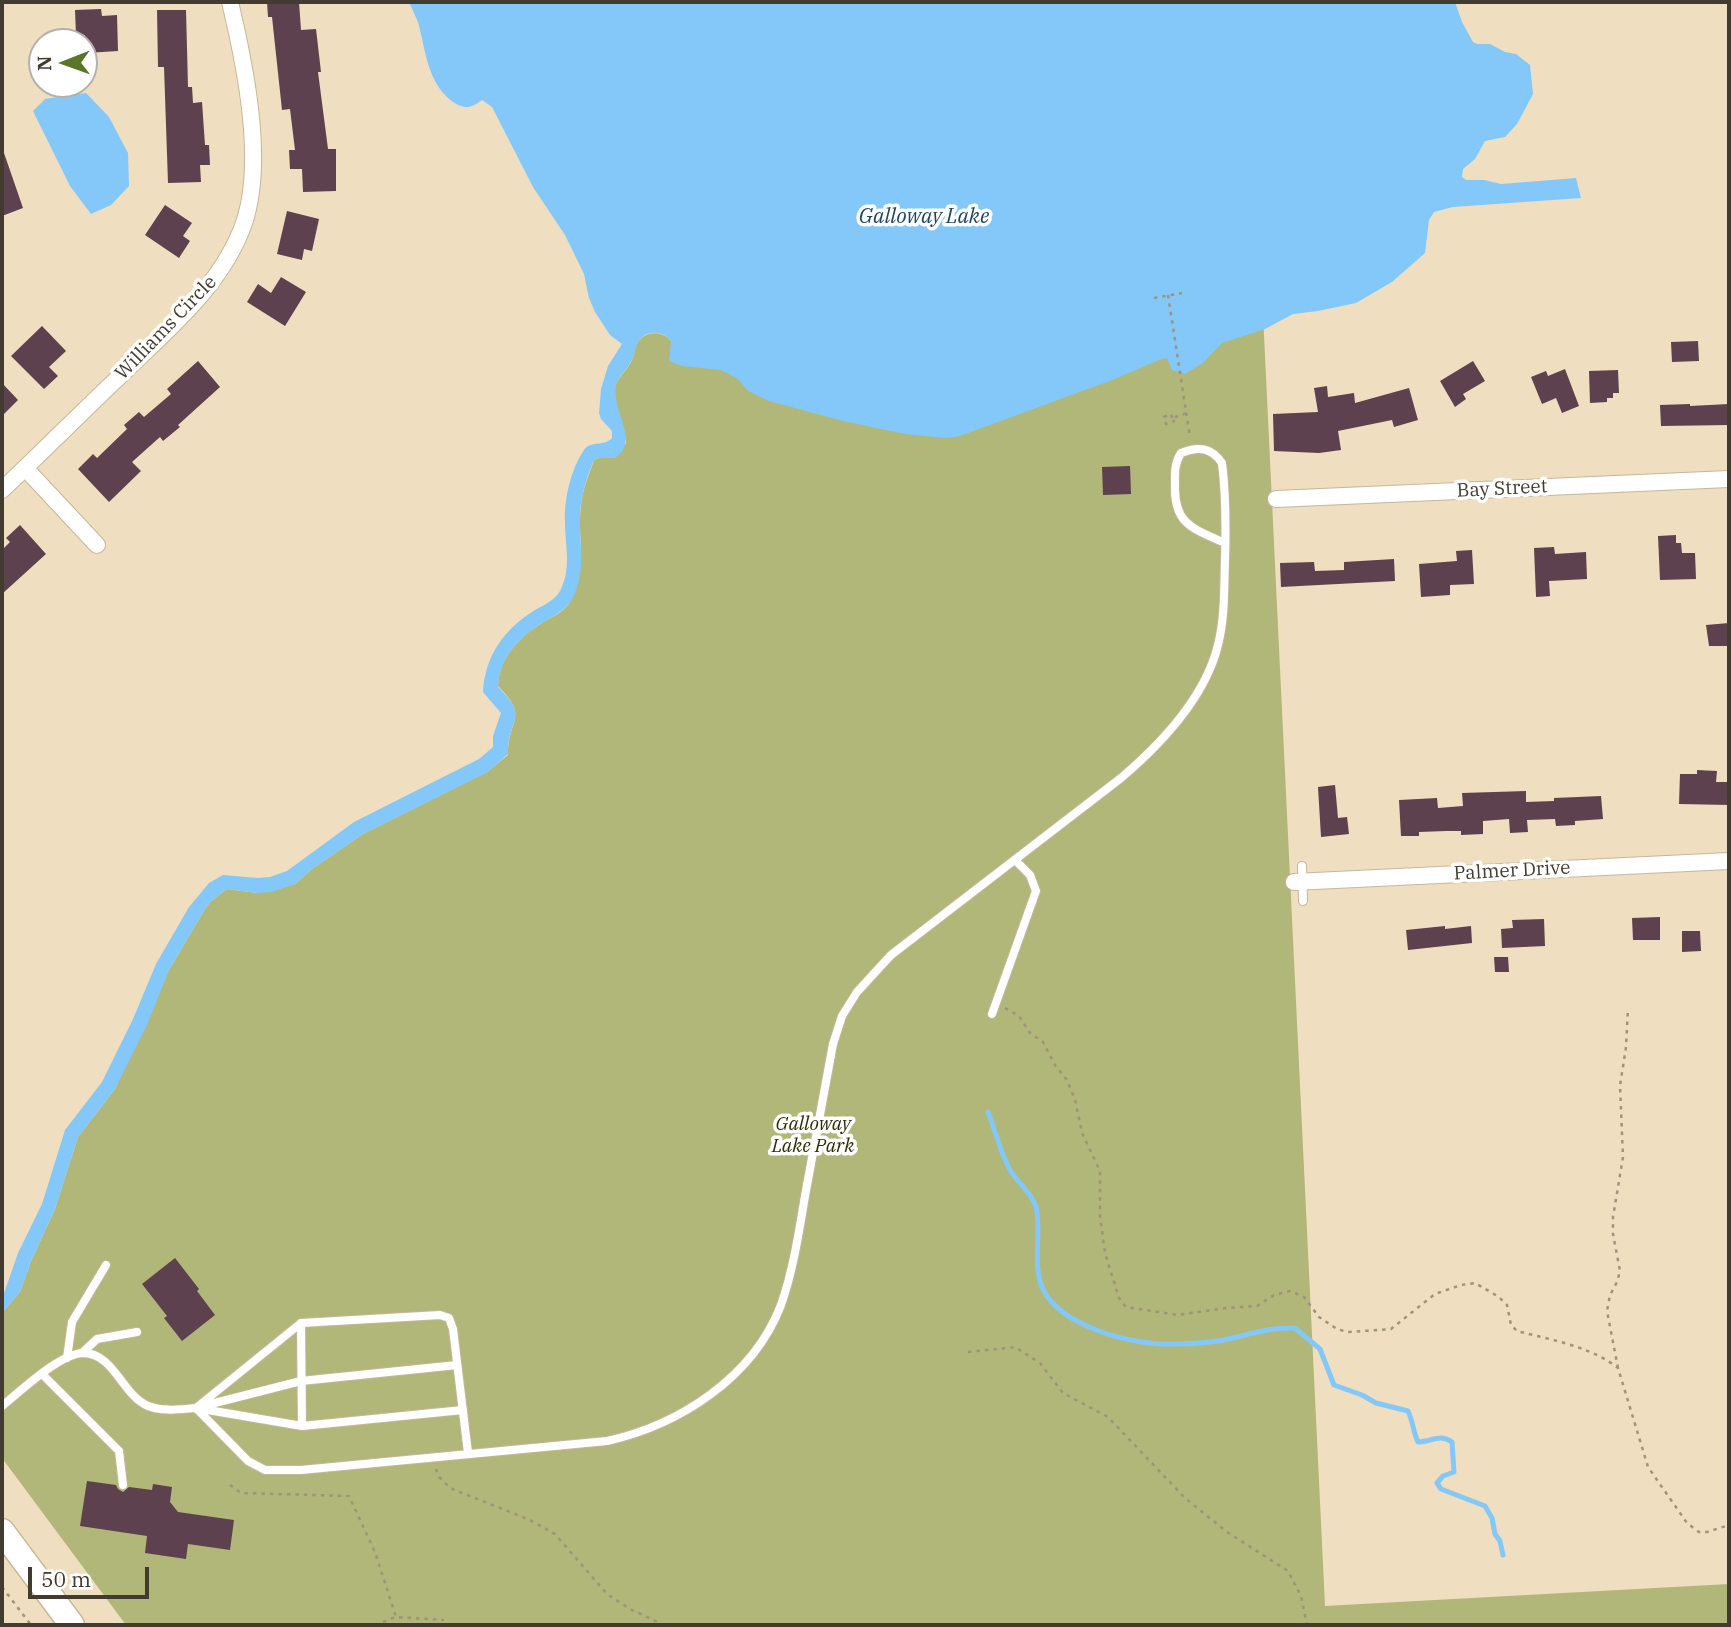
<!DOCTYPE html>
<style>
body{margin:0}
#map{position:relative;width:1731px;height:1627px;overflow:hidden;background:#efdec0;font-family:"IBM Plex Serif",serif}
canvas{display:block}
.frame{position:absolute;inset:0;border:4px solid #423c30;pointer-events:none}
.north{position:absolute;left:28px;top:28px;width:70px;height:70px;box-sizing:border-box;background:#fff;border:2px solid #b3b1ac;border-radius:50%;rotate:269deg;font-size:19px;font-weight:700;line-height:28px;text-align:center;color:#423c30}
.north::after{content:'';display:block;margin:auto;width:24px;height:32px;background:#5b7629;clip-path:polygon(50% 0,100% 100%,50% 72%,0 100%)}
.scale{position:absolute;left:28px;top:1567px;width:121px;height:32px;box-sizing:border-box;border:4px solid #423c30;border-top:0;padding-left:9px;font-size:21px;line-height:24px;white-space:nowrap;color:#423c30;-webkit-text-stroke:5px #fff;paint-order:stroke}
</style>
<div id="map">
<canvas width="1731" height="1627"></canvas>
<div class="frame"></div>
<div class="north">N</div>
<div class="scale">50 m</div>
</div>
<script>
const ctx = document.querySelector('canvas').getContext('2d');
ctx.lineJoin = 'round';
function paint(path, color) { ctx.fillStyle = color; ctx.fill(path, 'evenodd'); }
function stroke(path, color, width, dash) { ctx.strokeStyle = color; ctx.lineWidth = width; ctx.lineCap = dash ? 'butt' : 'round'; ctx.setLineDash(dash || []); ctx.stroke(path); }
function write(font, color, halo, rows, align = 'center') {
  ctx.font = font + ' "IBM Plex Serif",serif'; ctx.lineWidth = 7; ctx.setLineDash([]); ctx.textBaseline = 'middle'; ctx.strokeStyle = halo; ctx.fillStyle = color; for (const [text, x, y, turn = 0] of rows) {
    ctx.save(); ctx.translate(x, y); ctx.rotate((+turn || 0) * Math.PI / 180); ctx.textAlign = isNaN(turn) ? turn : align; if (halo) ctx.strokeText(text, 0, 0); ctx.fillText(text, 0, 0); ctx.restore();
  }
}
paint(new Path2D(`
 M1248,2L1325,1606L1729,1584V1625H126L2,1458V1313L20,1292L32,1259L55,1209L78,1137L115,1089L169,970L202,914L210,902L227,889L257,893L295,884L312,869L363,834L487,772L508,755C508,718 530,718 498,686C499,658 519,637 542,623C550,618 562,613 568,605C571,602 572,595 574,590C587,555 577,540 581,506C582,490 589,475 594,460L599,458H615L626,443C625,425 614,407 615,389C616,378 626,372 631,362C634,356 634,352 636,346C642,331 661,329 671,341Z`), '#b1b679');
paint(new Path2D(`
 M409,2H1455L1462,22L1473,42L1477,44H1490L1505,52L1516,54L1530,65L1533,94L1517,124L1505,137L1485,141L1475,159L1463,169L1462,177L1466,180H1484L1501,184L1576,178L1581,198L1453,207L1434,212L1429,220L1425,253L1392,282L1356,303L1318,311L1293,314L1265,329L1222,343L1203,363L1185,374L1172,370L1167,358L1159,360L1115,379L960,436L947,438L905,434L843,421L769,401L748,391L738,379L721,370L682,366L669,361L671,341C660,328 641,331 636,347C634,353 634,357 630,363C626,371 617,377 616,386C611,409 641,442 615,458H599L594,460C586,479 579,501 580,522C580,550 586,575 571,601C565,611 552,617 542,623C519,637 499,658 498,687C530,718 508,717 508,754L488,772L363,834L312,869L295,884L272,892L257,893L227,889L210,902L202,914L169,970L147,1025L115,1089L78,1137L55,1209L32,1259L20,1292L2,1313V1299L18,1253L42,1204L65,1130L102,1082L133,1019L156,964L189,907L209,883L223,875L258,878L270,877L287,871L354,822L479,759L493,747V736L501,713L483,692C485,656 504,629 535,610C544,605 555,600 560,591C572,568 565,546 565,522C564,499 571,469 584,450C591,440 604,447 612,438V431L601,419L599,413L601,389L608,366L622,344L610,335L595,312L589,298L584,274L565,235L533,187L492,107L482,100C471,108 465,110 453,102C427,83 426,51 418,22C415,15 412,9 409,2Z
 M86,93L109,117L128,153L129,186L111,205L91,214L70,186L33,111L45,99Z`), '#83c8f8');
stroke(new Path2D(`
 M988,1112C995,1130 1000,1151 1009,1168C1016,1182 1031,1191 1036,1207C1042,1233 1032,1262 1042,1287C1059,1327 1135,1346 1173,1344C1193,1344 1218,1342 1237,1337C1257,1332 1274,1327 1295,1328L1320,1349L1334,1385L1362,1395L1376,1403L1408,1411C1413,1421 1413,1432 1418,1442C1432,1442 1439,1433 1452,1442L1454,1472L1443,1476L1437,1483L1441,1489L1485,1506L1492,1518L1495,1534L1500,1541L1503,1555`), '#83c8f8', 5);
paint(new Path2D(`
 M267,2H299L301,30L316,29L321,72H318L328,149H336V191L303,192L302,169H290L289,150H295L290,109L282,110L272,17H268Z
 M101,9L102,16L117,15L118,51L86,53L85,35H76L75,10Z
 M157,10H186L188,87H192L193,103L202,102L205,145H209L210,165H200L201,182L168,183L164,67H158Z
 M2,153H4L23,208L2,216Z
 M165,205L192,223L183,236L190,241L179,258L145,235Z
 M287,211L319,219L312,251L304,249L302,260L277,254Z
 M281,277L306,292L285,326L247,302L258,284L271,293Z
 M42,326L66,351L49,367L58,376L44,389L11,356Z
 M1698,341L1699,361L1672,362L1671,342Z
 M198,361L220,387L178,425L180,427L163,441L160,437L132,462L141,471L109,502L78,469L93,454L97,458L127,429L124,425L139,412L144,417L171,394L167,389Z
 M1473,361L1485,381L1463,394L1466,399L1455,407L1440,381Z
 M1565,369L1579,406L1562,413L1556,398L1542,404L1531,377L1546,371L1548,376Z
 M1618,370L1619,393H1613V398H1607V402L1590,403L1589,371Z
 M2,383L18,400L2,416Z
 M1327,386L1328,397L1354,393L1355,403L1409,388L1418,420L1394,427L1392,420L1338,431L1341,450L1319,453L1274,451L1273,414L1318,412L1314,388Z
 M1690,404V406L1729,404V425L1661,426L1660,405Z
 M1130,466L1131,494L1103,495L1102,467Z
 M20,525L46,554L2,594V550L10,542L6,538Z
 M1676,535V543H1681L1682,553H1695L1696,579L1660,580L1658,536Z
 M1554,547L1555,554L1586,552L1587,579L1549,581L1550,596L1536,597L1534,548Z
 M1472,550L1474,584L1450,585V595L1421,597L1419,564L1457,561L1456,551Z
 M1394,559L1395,581L1281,587L1280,563L1314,562L1315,571L1344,570V562Z
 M1729,623V646H1709L1706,625Z
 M1697,770L1717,771L1716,782H1729V805L1679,804L1680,774H1697Z
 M1335,785L1338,818L1347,817L1349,834L1321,837L1318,787Z
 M1526,791V802L1554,801V798L1601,796L1603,819L1575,821V825L1556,826L1555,819L1527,820L1528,832L1510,833L1509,819L1483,821V834L1461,835V831H1446L1419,832V836H1401L1399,800L1437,798L1438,808L1463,806L1462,793Z
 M1660,917V940H1633L1632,918Z
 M1544,919L1545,946L1502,948L1501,929L1513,928L1512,920Z
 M1445,926V929L1471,926L1472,943L1408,950L1406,930Z
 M1682,931H1700L1701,951L1682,952Z
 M1494,957H1508L1509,972H1495Z
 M175,1258L199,1289L197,1291L215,1315L182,1341L164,1318L167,1316L142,1284Z
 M87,1481L116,1485L118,1489L123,1492L129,1487L152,1490L153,1484L172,1487L170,1502L178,1512L234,1520L230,1550L188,1544L186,1559L145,1553L147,1536L80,1526Z`), '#5d414e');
const lane = new Path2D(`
 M1302,866L1303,901
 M992,1014L1036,891L1030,875L1015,860
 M301,1323L302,1426
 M82,1353L97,1339L137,1332
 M67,1358L72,1322L106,1265
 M42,1374L119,1451L123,1485
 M2,1406C21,1391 59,1354 83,1353C114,1353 122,1395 148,1406C163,1412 181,1409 196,1408L248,1461L265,1470H301L607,1441C679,1425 753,1378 781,1305C793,1271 799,1232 805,1196C814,1145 824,1095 833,1044L842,1016L857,992L891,955L1121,778C1161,744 1205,698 1218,645C1225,617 1224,589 1225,560C1226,528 1226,495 1222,463C1211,447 1198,446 1181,453C1174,464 1175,473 1175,486C1174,525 1194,529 1225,543
 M199,1407L301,1381L457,1365
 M196,1408L301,1323L440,1315L449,1318L453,1329L468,1453
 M196,1408L302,1426L463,1410`);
const street = new Path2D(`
 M25,468L97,545
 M2,490C42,452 81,413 121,375C167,330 222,286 244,223C265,161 245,65 230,2
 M1276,499L1729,479
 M1294,882L1729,861`);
const primary = new Path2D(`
 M2,1531L72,1625`);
stroke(lane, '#c7b79a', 10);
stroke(street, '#c7b79a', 18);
stroke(primary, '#c7b79a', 27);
stroke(new Path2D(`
 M1168,295L1190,437
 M1154,298L1182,293
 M1172,418L1171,414L1164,417L1166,424L1174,421L1172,418L1187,413
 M1005,1008L1019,1016L1030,1033L1043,1042L1055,1065L1067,1080L1075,1100L1082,1133L1100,1171V1216L1105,1253L1119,1298L1126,1307L1178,1315L1226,1308L1257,1306L1274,1295L1290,1291L1304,1297L1319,1317L1337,1329L1347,1332L1379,1330L1391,1329L1435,1294L1461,1285L1475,1283L1499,1297L1507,1305L1511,1325L1517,1331C1551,1340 1590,1346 1618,1368L1648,1467L1687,1523L1699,1532H1707L1729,1525
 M968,1352L1015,1347L1040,1363L1063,1393L1108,1417L1185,1498L1227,1532L1288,1571L1301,1596L1307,1625
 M1618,1368L1607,1311L1610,1295L1617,1282L1620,1271L1613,1234V1217L1623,1157L1620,1086L1626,1047L1628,1008
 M436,1469L439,1477L450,1488L530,1520L555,1534L607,1594L630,1609L664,1625
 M230,1485L241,1493L349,1496L375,1552L396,1617
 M2,1587L31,1625
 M375,1625L396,1617L444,1620`), '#9f937d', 2.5, [3.5, 5]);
stroke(lane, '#fff', 8);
stroke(street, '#fff', 16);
stroke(primary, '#fff', 24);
write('19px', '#423c30', '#fff', [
 ["Williams Circle",166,328,-46],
 ["Bay Street",1502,489,-3],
 ["Palmer Drive",1512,871,-3]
]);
write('italic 19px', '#2c2e03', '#fff', [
 ["Galloway",813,1125],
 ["Lake Park",813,1147]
]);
write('italic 21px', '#1f455e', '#fff', [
 ["Galloway Lake",924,217]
]);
</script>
